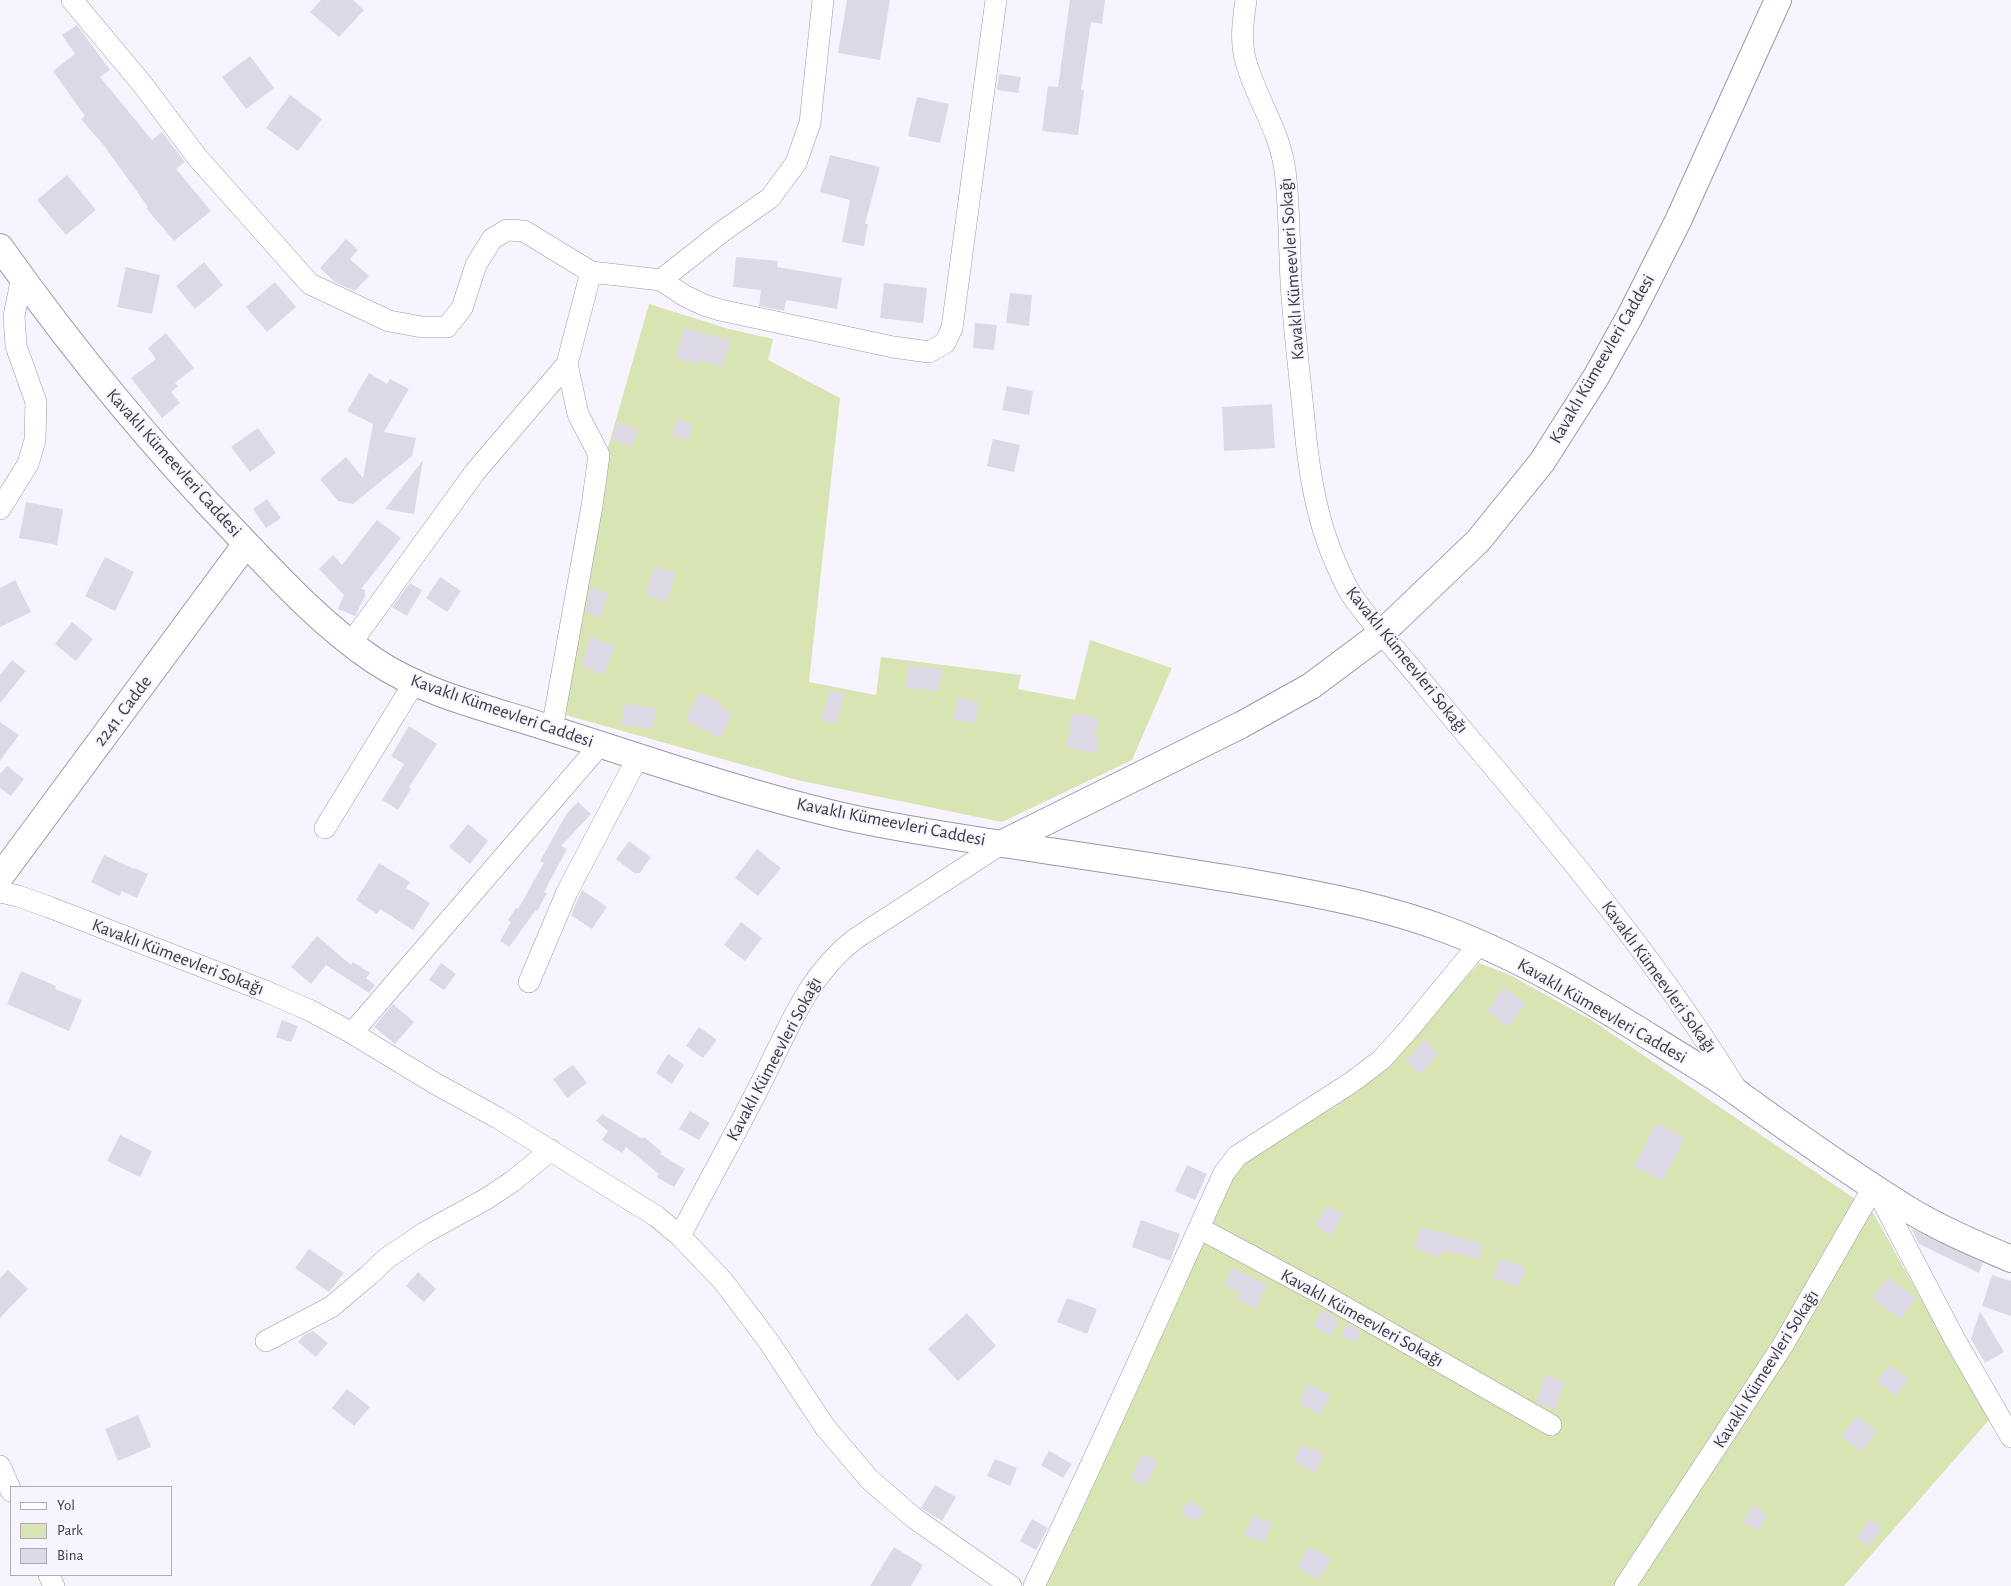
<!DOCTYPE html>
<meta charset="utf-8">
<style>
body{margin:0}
#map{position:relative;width:2011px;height:1586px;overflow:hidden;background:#f7f4ff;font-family:"Alegreya Sans",sans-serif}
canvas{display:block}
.legend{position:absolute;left:10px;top:1486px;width:162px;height:90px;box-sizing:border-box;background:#f7f4ff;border:1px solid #acaab2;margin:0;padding:6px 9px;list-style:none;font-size:15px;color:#3b3a3f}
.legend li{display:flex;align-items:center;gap:10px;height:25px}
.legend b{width:25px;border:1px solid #acaab2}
</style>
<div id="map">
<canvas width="2011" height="1586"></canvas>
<ul class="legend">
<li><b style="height:6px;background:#fff"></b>Yol</li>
<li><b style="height:14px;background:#d8e5b2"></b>Park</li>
<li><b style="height:14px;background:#dcd8e5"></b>Bina</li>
</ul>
</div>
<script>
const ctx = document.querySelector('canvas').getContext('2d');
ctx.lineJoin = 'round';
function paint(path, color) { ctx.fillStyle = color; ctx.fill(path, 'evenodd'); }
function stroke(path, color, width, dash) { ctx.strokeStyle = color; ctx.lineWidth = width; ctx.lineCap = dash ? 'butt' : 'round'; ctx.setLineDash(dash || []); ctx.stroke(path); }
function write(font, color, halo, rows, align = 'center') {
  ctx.font = font + ' "Alegreya Sans",sans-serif'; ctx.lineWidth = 4; ctx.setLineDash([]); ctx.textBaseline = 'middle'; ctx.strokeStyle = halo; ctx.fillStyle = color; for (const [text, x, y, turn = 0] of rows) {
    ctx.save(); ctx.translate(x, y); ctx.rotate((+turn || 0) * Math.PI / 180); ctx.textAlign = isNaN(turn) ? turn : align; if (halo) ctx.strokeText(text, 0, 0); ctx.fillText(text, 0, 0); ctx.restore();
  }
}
paint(new Path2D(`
 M649,304L729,329L773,339L768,360L840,398L809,682L876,695L881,657L1021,675L1018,689L1075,700L1090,640L1172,668L1132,760L1002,822L797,780L562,714L607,451Z
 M1479,963L1510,975L1593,1021L1861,1203L1620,1586H1043L1230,1178L1240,1165L1261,1149L1336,1106L1369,1080L1399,1053Z
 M1872,1211L1989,1420L1844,1586H1630Z`), '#d8e5b2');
paint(new Path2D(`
 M321,0H353L364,10L339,37L310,12Z
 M847,0H890L880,60L838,53Z
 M1070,0H1105L1102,24L1091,22L1081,90H1084L1078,135L1042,131L1048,86L1058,87Z
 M77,25L110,70L100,77L152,140L162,132L185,162L176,169L211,211L174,241L146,208L148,207L105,147L81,119L85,116L53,71L75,54L62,35Z
 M250,56L274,88L246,109L222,77Z
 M999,74L1021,77L1018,93L997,90Z
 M290,95L322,119L298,151L266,128Z
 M917,97L949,104L940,143L908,136Z
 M830,155L880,167L865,224H868L864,246L842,242L850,200L820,192Z
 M67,175L96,210L66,235L37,200Z
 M346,239L358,250L350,259L369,276L355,291L335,282L320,268Z
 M736,257L778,261L777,267L842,278L837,309L786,300L784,311L759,306L761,290L733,287Z
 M204,262L223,285L195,309L176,286Z
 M126,267L160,275L152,314L117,307Z
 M275,282L296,307L267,332L246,307Z
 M884,283L927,288L923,323L880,318Z
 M1010,293L1032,295L1029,326L1006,323Z
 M975,323L997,325L994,350L973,348Z
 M684,328L731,341L722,367L699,360L698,365L676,358Z
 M166,333L194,368L175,383L178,386L171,392L180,403L162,418L131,378L156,359L148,348Z
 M369,373L387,384L390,379L409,389L384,432L416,438L412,456L353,504L338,501L320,479L346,457L363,478L373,424L347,411Z
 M1007,386L1033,391L1029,415L1002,410Z
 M1272,404L1275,448L1224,451L1222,407Z
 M678,418L693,424L688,440L672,435Z
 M618,422L638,430L632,447L611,439Z
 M258,428L276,453L250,472L231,447Z
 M993,439L1020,445L1014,472L987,466Z
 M423,460L414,514L385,509Z
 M267,499L281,518L266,528L253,509Z
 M26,502L63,509L57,545L19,538Z
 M377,520L401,538L361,589L365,590V596L355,616L338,609L344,595L319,569L333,555L342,565Z
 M105,557L134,572L115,611L85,596Z
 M655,566L676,574L666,602L645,594Z
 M440,577L461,591L447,612L426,598Z
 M15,580L31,612L0,627V588Z
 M410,583L422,590L407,616L392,607Z
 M590,587L608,593L600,617L586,612Z
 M72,622L93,639L76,661L55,644Z
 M591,637L615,646L604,675L581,666Z
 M12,660L26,671L0,703V675Z
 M908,666L942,669L939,691L906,688Z
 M830,690L845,694L836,724L822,720Z
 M700,692L722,704L721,707L733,713L720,738L685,720Z
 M958,698L979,702L976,723L954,720Z
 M625,704L656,709L653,729L621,724Z
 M1072,713L1099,718L1095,738L1099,739L1096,753L1067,748Z
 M0,722L19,735L0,761Z
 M409,726L437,744L409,787L411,789L398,810L382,800L404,764L391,756Z
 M7,766L24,779L11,796L0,788V774Z
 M578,802L591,814L561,846L567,849L544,892L547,893L537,911L536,910L509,947L500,941L511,922L508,920L516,908L518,909L544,863L540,861L567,813Z
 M468,824L488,841L470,864L449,847Z
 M629,841L651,857L640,873H634L616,859Z
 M757,849L781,868L758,896L735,878Z
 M104,855L134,869L135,868L148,874L137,898L122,891L119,896L91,882Z
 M379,863L410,882L406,888L430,903L413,930L380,909L377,914L356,900Z
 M582,890L607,907L592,929L571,915Z
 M741,922L762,938L745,961L724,945Z
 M317,936L351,965L353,962L370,973L366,978L375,985L369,993L326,965L311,984L291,967Z
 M441,963L456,974L444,990L429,980Z
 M21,971L56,986L55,989L82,1000L69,1031L7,1004Z
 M1504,987L1526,1003L1508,1027L1487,1011Z
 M393,1004L414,1022L395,1044L374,1027Z
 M282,1020L298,1026L291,1042L276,1037Z
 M699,1027L717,1040L703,1058L686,1046Z
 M1425,1040L1439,1054L1420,1074L1406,1060Z
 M668,1054L684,1065L672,1084L656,1073Z
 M573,1065L587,1083L567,1098L553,1079Z
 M690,1111L710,1123L699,1140L679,1129Z
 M602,1114L643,1139L644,1137L662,1152L660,1154L685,1169L674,1187L657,1177L659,1174L626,1147L622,1153L602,1140L608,1131L596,1121Z
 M1656,1123L1685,1138L1662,1181L1634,1166Z
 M120,1135L152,1151L140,1177L107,1161Z
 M1187,1165L1207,1174L1195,1200L1175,1191Z
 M1327,1205L1343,1214L1332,1235L1315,1226Z
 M1141,1220L1180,1234L1170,1261L1132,1247Z
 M1421,1227L1483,1244L1479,1259L1442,1250L1440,1257L1414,1248Z
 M1911,1228L1983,1263L1979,1273L1919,1244Z
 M309,1249L344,1273L329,1292L295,1268Z
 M1500,1258L1526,1268L1519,1287L1493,1278Z
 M1231,1268L1267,1284L1256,1309L1237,1300L1240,1292L1224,1285Z
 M8,1270L28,1289L0,1318V1278Z
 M418,1272L436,1289L424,1302L406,1286Z
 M1992,1275L2011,1281V1316L1982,1306Z
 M1888,1277L1916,1298L1900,1319L1872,1298Z
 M1067,1298L1097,1309L1087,1334L1057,1322Z
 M1321,1310L1339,1319L1331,1336L1313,1327Z
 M1980,1311L2004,1352L1985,1363L1971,1339Z
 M967,1313L996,1346L958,1381L928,1349Z
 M1347,1323L1361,1331L1355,1343L1341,1335Z
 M313,1331L328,1343L316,1357L298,1342L304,1335Z
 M1890,1365L1909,1380L1896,1396L1877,1381Z
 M1546,1375L1565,1382L1555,1409L1536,1402Z
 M1308,1384L1331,1395L1321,1414L1298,1403Z
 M347,1389L370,1407L354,1426L332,1408Z
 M138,1415L151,1447L118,1461L105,1429Z
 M1857,1416L1877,1432L1861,1452L1841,1435Z
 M1301,1445L1324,1453L1316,1472L1294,1463Z
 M1049,1451L1072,1464L1063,1478L1041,1465Z
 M1141,1454L1157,1460L1147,1486L1131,1480Z
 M995,1459L1017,1468L1010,1486L987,1476Z
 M935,1485L956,1497L942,1521L921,1508Z
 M1190,1500L1204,1510L1195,1523L1181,1512Z
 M1753,1505L1768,1515L1758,1531L1743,1521Z
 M1253,1515L1273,1523L1264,1543L1244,1535Z
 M1032,1519L1048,1528L1036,1550L1020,1541Z
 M1870,1519L1882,1528L1869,1546L1857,1538Z
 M1309,1546L1331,1558L1319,1580L1297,1568Z
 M894,1547L923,1565L911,1586H870Z`), '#dcd8e5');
const minor = new Path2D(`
 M72,0L143,85L197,157L310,284L389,321L422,327H447L462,308L476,265L492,239L507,230L524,231L591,272L661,280L685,296L704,305L720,310L893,347L929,352L945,343L952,328L996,0
 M1246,0C1243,21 1240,41 1246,62C1258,104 1282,132 1286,179C1290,218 1289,258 1292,297C1295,334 1299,372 1303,409C1307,455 1313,505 1330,549C1336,564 1343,581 1351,594C1367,618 1387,640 1406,662C1431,692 1456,723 1482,753C1573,861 1663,969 1737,1090
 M661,280L723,231L770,198L796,163L810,123L823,0
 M0,509L28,464L35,440L36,402L16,346L14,316L22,277
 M351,643L475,472L567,364L591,272
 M552,729L592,506L599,455L578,414L567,364
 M325,828L414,683
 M0,892L18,896L49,907L265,991L309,1010L352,1033L436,1084L498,1118L656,1216L680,1236L723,1281L769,1342L825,1427L869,1479L914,1518L1011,1586
 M529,982L567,892L638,757
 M352,1033L600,745
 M1875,1187L1954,1338L2011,1437
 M1199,1228L1320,1293L1551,1425
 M680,1236C707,1184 736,1133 762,1081C789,1028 807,976 855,939L1001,844
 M266,1341L331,1307L369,1275L387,1258L424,1233L486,1199L513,1181L551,1150
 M0,1466L11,1491
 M49,1575L54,1586
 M1034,1586C1100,1449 1161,1311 1224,1173L1237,1156L1352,1082L1381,1060L1409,1029L1480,943
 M1625,1586L1783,1345L1874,1186`);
const tertiary = new Path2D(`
 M0,247C73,350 150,444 238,535C280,579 324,627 375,661C426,695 491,709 549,728C649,760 749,795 851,818C897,828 943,835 989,842C1082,856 1174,869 1266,885C1327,896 1389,908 1447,930C1524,959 1594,1002 1663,1045C1690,1062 1717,1077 1742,1096C1796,1135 1850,1173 1906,1208C1938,1228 1976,1244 2011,1259
 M1001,844L1241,725L1311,686L1382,633L1478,541L1542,462L1596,377L1630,316L1678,221L1778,0
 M0,877L246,544`);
stroke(minor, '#9c99a5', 22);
stroke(tertiary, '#9c99a5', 28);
stroke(minor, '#fff', 21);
stroke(tertiary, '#fff', 26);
write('18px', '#3b3a3f', '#f7f4ff', [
 ["Kavaklı Kümeevleri Sokağı",1292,269,-94],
 ["Kavaklı Kümeevleri Caddesi",1602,359,-60],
 ["Kavaklı Kümeevleri Caddesi",174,463,48],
 ["Kavaklı Kümeevleri Sokağı",1407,660,51],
 ["2241. Cadde",123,711,-53],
 ["Kavaklı Kümeevleri Caddesi",502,711,19],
 ["Kavaklı Kümeevleri Caddesi",891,822,11],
 ["Kavaklı Kümeevleri Sokağı",178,957,21],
 ["Kavaklı Kümeevleri Sokağı",1659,977,54],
 ["Kavaklı Kümeevleri Caddesi",1602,1011,30],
 ["Kavaklı Kümeevleri Sokağı",774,1059,-62],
 ["Kavaklı Kümeevleri Sokağı",1362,1318,29],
 ["Kavaklı Kümeevleri Sokağı",1766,1369,-58]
]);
</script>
